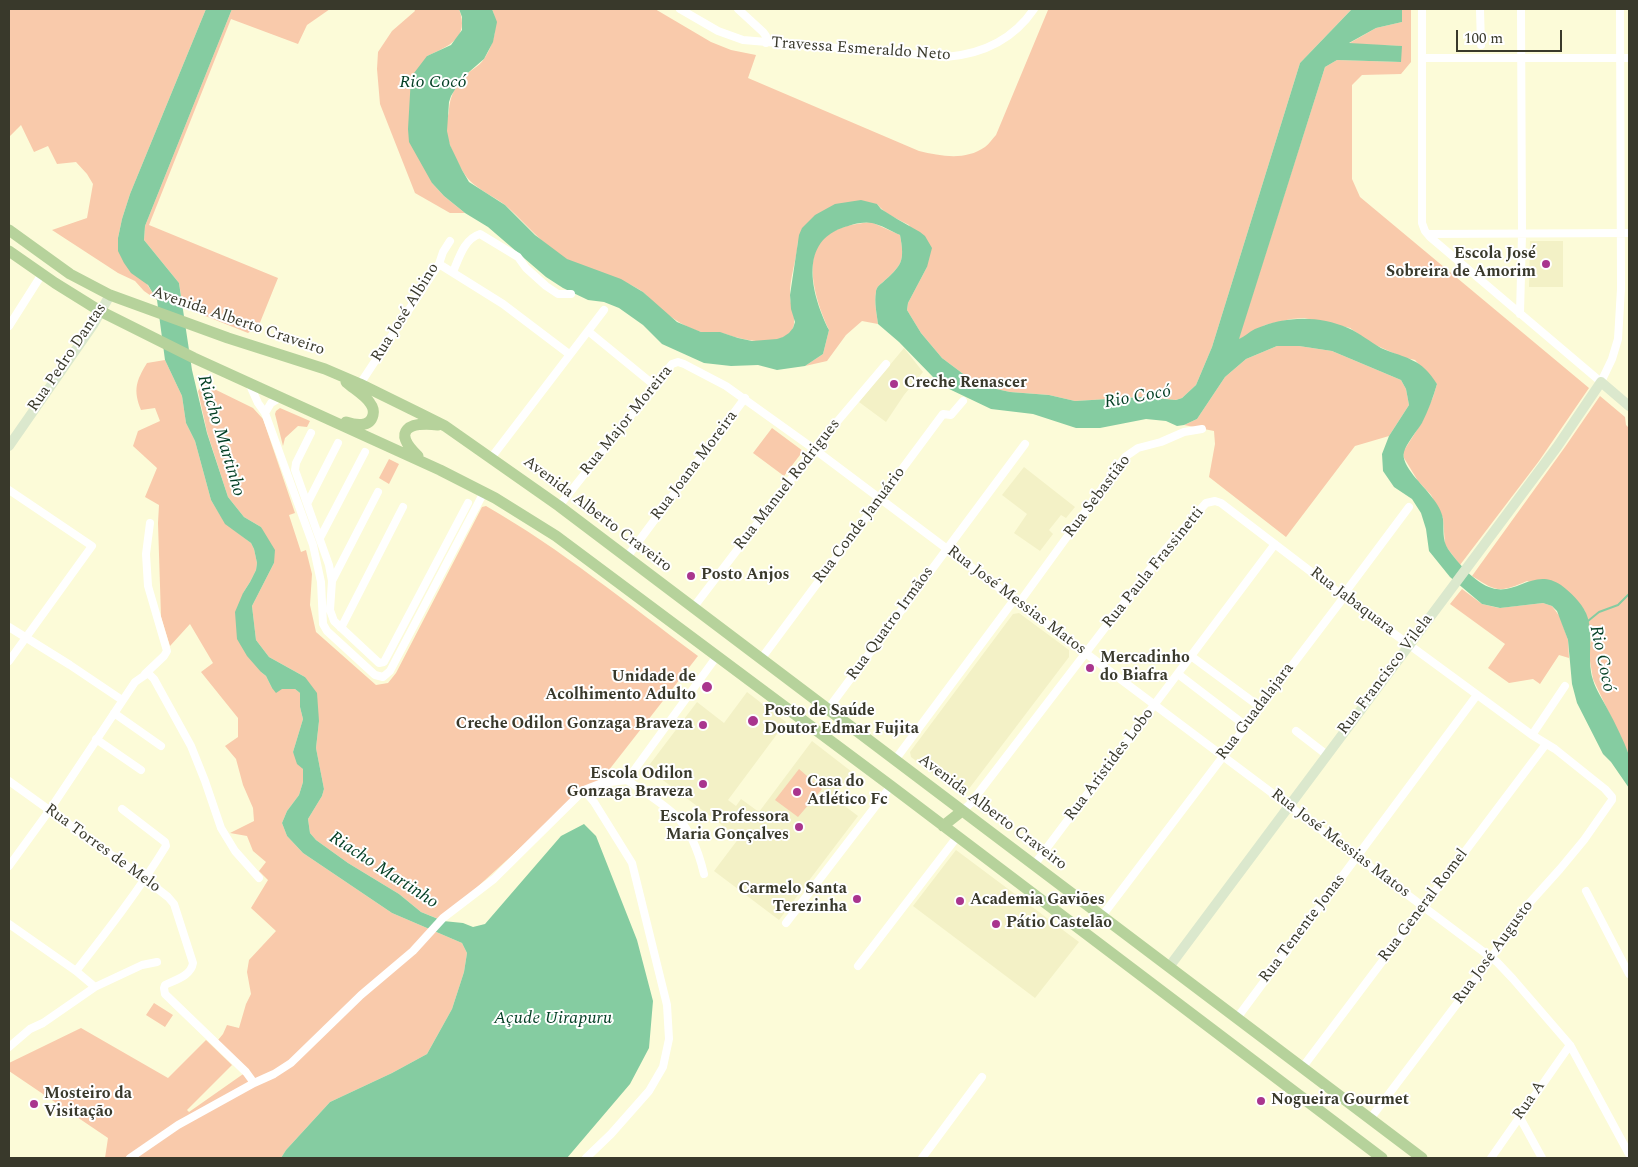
<!DOCTYPE html>
<meta charset="utf-8">
<style>
body{margin:0}
#map{position:relative;width:1638px;height:1167px;overflow:hidden;background:#fcfbd8;font-family:Spectral,serif}
canvas{display:block}
.frame{position:absolute;inset:0;border:10px solid #39392b;pointer-events:none}
.scale{position:absolute;left:1456px;top:30px;width:106px;height:22px;box-sizing:border-box;border:2px solid #39392b;border-top:0;padding-left:6px;font-size:15px;line-height:18px;white-space:nowrap;color:#39392b;-webkit-text-stroke:4px #fff;paint-order:stroke}
</style>
<div id="map">
<canvas width="1638" height="1167"></canvas>
<div class="frame"></div>
<div class="scale">100 m</div>
</div>
<script>
const ctx = document.querySelector('canvas').getContext('2d');
ctx.lineJoin = 'round';
function paint(path, color) { ctx.fillStyle = color; ctx.fill(path, 'evenodd'); }
function stroke(path, color, width, dash) { ctx.strokeStyle = color; ctx.lineWidth = width; ctx.lineCap = dash ? 'butt' : 'round'; ctx.setLineDash(dash || []); ctx.stroke(path); }
function write(font, color, halo, rows, align = 'center') {
  ctx.font = font + ' Spectral,serif'; ctx.lineWidth = 4; ctx.setLineDash([]); ctx.textBaseline = 'middle'; ctx.strokeStyle = halo; ctx.fillStyle = color; for (const [text, x, y, turn = 0] of rows) {
    ctx.save(); ctx.translate(x, y); ctx.rotate((+turn || 0) * Math.PI / 180); ctx.textAlign = isNaN(turn) ? turn : align; if (halo) ctx.strokeText(text, 0, 0); ctx.fillText(text, 0, 0); ctx.restore();
  }
}
paint(new Path2D(`
 M1530,241H1563V287H1529Z
 M904,348L923,372L904,395L886,422L859,402Z
 M1024,467L1075,507L1066,518L1061,515L1049,530L1053,534L1040,551L1014,533L1027,514L1002,495Z
 M1019,613L1069,650V657L965,794L961,795L911,757L910,752L1013,614Z
 M747,692L786,722L728,800L736,806L741,799L759,812L812,741L852,772L833,797L858,816L779,920L714,871L739,838L647,768L697,702L724,723Z
 M956,850L1079,942L1035,998L913,906Z`), '#f3f1c6');
paint(new Path2D(`
 M9,9H206L130,194L122,219L118,238L157,300L144,291L135,281L118,273L52,230L87,218L93,184L87,174L76,162L57,164L48,146L34,152L21,125L9,137Z
 M232,9H330L307,25L298,44L231,19L149,225L278,278L259,325L248,333L183,307L179,283L144,240L145,226Z
 M414,9H459C470,38 449,46 427,56L432,183L444,196L465,213H450L415,193L380,104L377,69L378,52L392,31L415,11Z
 M492,9H655L711,42L731,50L756,55L748,78L919,151C941,156 965,161 985,147C989,144 992,139 996,135L1048,10L1052,9H1368L1351,10L1300,63L1212,347L1196,385L1182,398L1176,400L1142,397L1075,401L1049,395L1010,392L978,385L942,358L921,333L907,310L908,303L927,267L909,225C897,219 885,214 877,204L798,241C797,260 789,278 790,297C791,309 799,323 790,333C778,344 753,342 739,338C733,337 727,334 721,333C712,331 703,334 695,330C680,324 669,316 657,306C651,301 647,294 640,290C618,276 591,272 568,260C544,247 525,222 505,205C489,193 472,188 462,170C455,157 445,139 446,124C447,119 449,114 449,109C450,98 454,88 462,79C468,71 479,67 484,59C494,44 499,25 492,9Z
 M1402,9L1411,10V62L1401,74L1362,75L1352,85V179L1360,197L1589,388L1539,461L1460,565L1445,545L1443,518L1431,495L1418,481L1404,458L1403,452L1422,422L1433,397L1437,384L1415,360L1402,357L1371,343L1350,328L1304,318L1291,319L1265,325L1238,340L1325,67L1337,60L1401,62V46L1348,44L1376,28L1402,22Z
 M871,222L900,235C905,262 902,265 882,283C879,285 876,288 876,292C874,302 877,315 878,324L862,321L846,335L827,361L805,366L823,354L829,330C818,307 801,259 824,238C837,226 854,224 871,222Z
 M1277,346H1299L1332,351L1401,380L1406,389L1409,405L1389,436L1355,446L1286,537L1209,477L1215,444L1214,431L1184,425L1197,419L1225,377L1246,359Z
 M165,360L182,396L186,423L195,441L211,500L225,523L251,543L254,549L257,563L256,570L250,582L243,593L261,672L266,676L272,688L295,689L300,693V707L303,719L293,752L303,769V782L299,795L287,811L282,823L287,836L303,853L392,913L462,943L467,953L464,972L452,1009L427,1054L392,1073L330,1102L286,1150L281,1158H105L108,1138L9,1071V1063L81,1028L168,1078L206,1040L232,1065L187,1110L189,1112L246,1072L218,1040L223,1034L227,1025L239,1028L246,1004L251,994L247,972L249,960L276,931L251,908L268,880L259,871L266,862L253,851L247,836L230,833L254,821L253,808L243,785L236,759L225,746L238,737V718L201,672L213,663L190,624L170,646L161,617L158,523L159,505L145,497L157,468L133,446L138,431L160,421L155,408L141,410C133,390 136,381 147,363Z
 M204,384L253,408L263,419L295,513L289,515L301,552L306,550L312,574L310,605L316,632L376,685L388,683L396,673L482,507L486,506C561,549 628,604 698,656L598,784L584,790L441,920L421,912L399,894L348,863L316,840L310,833L308,819L322,796L324,789L316,748L319,721L305,677L269,657L256,640L252,606L274,563L261,527L244,517L228,497L207,432L198,391Z
 M1600,396L1625,417L1626,425L1629,428V755L1593,679L1589,655L1591,638L1585,611L1577,601L1527,581C1499,593 1497,592 1472,576L1565,447Z
 M280,408L310,421L307,427L298,426L285,438L283,446L275,414L276,411Z
 M772,428L803,451L784,476L753,453Z
 M389,459L399,464L389,484L379,478Z
 M1462,589L1482,604L1499,608L1543,603L1552,606L1560,617L1568,640L1569,658L1559,655L1540,684L1533,679L1509,683L1488,668L1505,644L1450,604Z
 M799,769L822,789L798,817L775,800Z
 M154,1003L173,1015L165,1027L146,1015Z`), '#f9caab');
paint(new Path2D(`
 M206,9H232L145,226L144,240L179,283L192,370L207,433L228,497L244,517L261,527L275,550L274,563L252,606L256,640L269,657L305,677L317,693L319,721L316,748L324,789L322,796L308,819L310,833L316,840L348,863L399,894L421,912L443,921L463,923L473,927L485,924L561,836L584,824L596,836L637,940L653,1001L649,1048L630,1084L567,1158H281L286,1150L330,1102L392,1073L427,1054L452,1009L464,972L467,953L462,943L392,913L303,853L287,836L282,823L287,811L299,795L303,782V769L297,764L293,752L303,719L300,707V693L295,689H282L276,693L272,688L266,676L261,672L247,656L237,639L235,612L243,593L250,582L256,570L257,563L254,549L251,543L225,524L211,500L195,441L186,423L182,396L165,360L157,300L148,285L131,273L124,263L118,251V238L122,219L130,194Z
 M459,9H492L497,22L493,42L484,59L462,78L451,96L449,102L447,131L450,145L462,170L469,182L505,205L535,235L567,259L621,279L643,292L677,322L701,332H720L738,338L752,341L777,339L783,337L789,333L793,328L795,322L791,309L790,295L799,235L802,228L815,215L835,204L861,200L877,204L881,209L897,219L920,232L925,236L932,248L927,267L908,303L907,310L921,333L942,358L978,385L1010,392L1049,395L1075,401L1142,397L1176,400L1182,398L1196,385L1212,347L1300,63L1351,10L1402,9V22L1376,28L1349,43L1402,46L1401,62L1337,60L1325,67L1239,339C1244,337 1249,332 1255,329C1285,316 1318,315 1348,328C1360,333 1370,342 1381,348C1407,359 1421,358 1437,384C1433,398 1428,411 1422,423C1417,431 1406,444 1404,452C1400,465 1424,486 1431,496C1436,502 1442,511 1443,519C1444,529 1442,540 1448,549C1457,562 1476,584 1492,588C1516,596 1534,567 1561,585C1570,592 1581,602 1586,613C1595,634 1586,657 1593,680C1596,690 1603,700 1608,710C1616,725 1623,739 1629,755C1631,762 1629,780 1629,788L1611,762L1603,754L1577,703L1572,684L1568,640L1557,611L1552,606L1543,603L1500,608L1482,604L1450,577L1429,551L1426,529L1421,513L1412,499L1394,487L1383,471L1382,454L1389,436L1409,405L1406,389L1401,380L1332,351L1299,346H1277L1246,359L1225,377L1197,419L1184,425L1177,426L1166,421L1146,419L1100,428H1076L1033,414L991,409L947,388L933,377L899,342L878,324C877,315 874,302 876,292C876,288 879,285 882,283C902,265 905,262 900,235C891,231 881,225 872,223C863,221 850,225 842,228C797,244 813,298 829,330L823,354L805,366L777,370L758,365L731,366L704,363L662,344L643,325L619,308L604,302L588,300L563,288L546,277L488,227L465,213L444,196L432,183L409,142L408,129L411,77L427,56L451,45L462,30V17Z`), '#85cca1');
stroke(new Path2D(`
 M1588,621L1599,612L1618,605L1629,594`), '#85cca1', 2);
stroke(new Path2D(`
 M680,9L718,31L743,40L946,57C983,54 1013,40 1034,9
 M738,9L763,32L766,36V43
 M1422,9V223L1425,231L1430,237L1601,382L1612,359L1618,339L1621,289L1620,9
 M1480,9L1481,45
 M1423,58H1629
 M1428,234L1629,233
 M439,264L503,304L569,354
 M453,272C459,258 464,239 480,234L518,257L526,268L546,286L558,294H571
 M1520,314L1522,234L1521,9
 M9,326L42,274
 M588,331L654,385
 M249,383L258,403L265,413L313,545L321,582L323,624L327,631L375,675L383,677L390,671L484,492
 M360,384L439,264L443,252L450,241
 M265,413L271,403L281,397
 M311,433L296,463L295,470L329,565L332,581L330,610L334,621L379,663L384,662L468,503
 M491,458L604,310
 M9,490L92,546L9,661
 M308,502L338,443
 M559,506L672,364L678,362L684,364L726,386L814,449L1497,962L1513,979L1570,1045L1629,1154
 M320,538L365,452
 M627,557L745,398
 M332,581L378,492
 M1019,603L1125,457L1138,448L1161,442L1184,432L1202,429
 M693,608L814,449L886,364
 M9,627L70,665L122,700
 M341,628L403,507
 M1191,656L1260,707
 M761,659L943,414L951,415L963,401
 M145,674L164,656L167,651L148,586L146,554L150,523
 M1178,674L1246,726
 M828,709L1025,444
 M114,713L161,746
 M1296,731L1327,755
 M1532,735L1565,686
 M96,739L141,770
 M895,760L1014,600
 M9,781L145,879L168,897L174,904L193,963C191,976 175,980 165,985L164,988L165,994L246,1072L254,1083
 M584,790L594,802L632,863L667,1005L669,1039L663,1067L649,1091L611,1134L586,1158
 M962,811L970,804L1163,552L1206,503L1215,501L1221,503L1344,597L1532,735L1555,749L1605,789L1612,797V800L1584,840L1560,869L1524,909L1487,964L1370,1119
 M1034,865L1275,544
 M9,866L49,811L135,682L148,673L154,679L191,746L205,781L221,828L235,851L259,878
 M704,874C699,853 691,830 675,815C661,802 643,791 627,780L717,656
 M1586,891L1629,974
 M1102,916L1344,597L1347,590L1409,507
 M786,923L891,786
 M9,924L76,971L95,987
 M858,966L957,837
 M76,971C108,930 139,890 166,846L165,842L122,809
 M1237,1018L1477,695
 M9,1047L30,1029L43,1023L95,987L142,965L157,962
 M1302,1068L1546,744
 M1519,1116L1542,1158
 M130,1158L178,1125L254,1083L274,1074L291,1063L361,995L413,951L443,918L494,879L584,790L602,783L627,780
 M922,1158L982,1077
 M1491,1158L1570,1045`), '#fff', 8);
stroke(new Path2D(`
 M9,446L93,325L110,295
 M1169,967L1557,447L1601,382L1629,406`), '#dbe8cd', 10);
stroke(new Path2D(`
 M9,230L70,274L110,295L228,338L325,369L360,384L421,414L445,426L559,506L1422,1158
 M9,251L55,283L100,311L194,358L440,470L495,498L556,536L891,786L1382,1158
 M346,422C355,425 370,428 373,415C374,411 373,407 370,403C365,395 354,389 346,382
 M418,456C391,431 409,421 438,425
 M943,826L962,811`), '#b6d29b', 11);
for (const [x, y, r, color] of [
 [1546,264,5,"#a9358e"],
 [894,384,5,"#a9358e"],
 [691,576,5,"#a9358e"],
 [1090,668,5,"#a9358e"],
 [707,687,6,"#a9358e"],
 [753,721,6,"#a9358e"],
 [703,725,5,"#a9358e"],
 [703,784,5,"#a9358e"],
 [797,792,5,"#a9358e"],
 [799,827,5,"#a9358e"],
 [857,899,5,"#a9358e"],
 [960,901,5,"#a9358e"],
 [996,924,5,"#a9358e"],
 [1261,1101,5,"#a9358e"],
 [34,1104,5,"#a9358e"]
]) { const dot = new Path2D(); dot.arc(x, y, r, 0, 2 * Math.PI); ctx.fillStyle = color; ctx.fill(dot); stroke(dot, '#fff', 2); }
write('16px', '#39392b', '#fff', [
 ["Travessa Esmeraldo Neto",861,50,4],
 ["Rua José Albino",406,313,-58],
 ["Avenida Alberto Craveiro",238,322,19],
 ["Rua Pedro Dantas",68,358,-56],
 ["Rua Major Moreira",627,421,-51],
 ["Rua Joana Moreira",695,466,-53],
 ["Rua Manuel Rodrigues",788,485,-52],
 ["Rua Sebastião",1098,497,-53],
 ["Avenida Alberto Craveiro",597,515,37],
 ["Rua Conde Januário",860,526,-53],
 ["Rua Paula Frassinetti",1154,568,-51],
 ["Rua José Messias Matos",1016,601,37],
 ["Rua Jabaquara",1352,602,37],
 ["Rua Quatro Irmãos",891,624,-54],
 ["Rua Francisco Vilela",1386,675,-53],
 ["Rua Guadalajara",1256,712,-53],
 ["Rua Aristides Lobo",1110,765,-53],
 ["Avenida Alberto Craveiro",992,813,37],
 ["Rua José Messias Matos",1340,844,37],
 ["Rua Torres de Melo",102,849,36],
 ["Rua General Romel",1424,906,-53],
 ["Rua Tenente Jonas",1303,929,-53],
 ["Rua José Augusto",1494,953,-54],
 ["Rua A",1530,1101,-55]
]);
write('bold 16px', '#39392b', '#fff', [
 ["Escola José",1536,255,"right"],
 ["Sobreira de Amorim",1536,273,"right"],
 ["Creche Renascer",904,384],
 ["Posto Anjos",701,576],
 ["Mercadinho",1100,659],
 ["do Biafra",1100,677],
 ["Unidade de",696,678,"right"],
 ["Acolhimento Adulto",696,696,"right"],
 ["Posto de Saúde",764,712],
 ["Doutor Edmar Fujita",764,730],
 ["Creche Odilon Gonzaga Braveza",693,725,"right"],
 ["Escola Odilon",693,775,"right"],
 ["Gonzaga Braveza",693,793,"right"],
 ["Casa do",807,783],
 ["Atlético Fc",807,801],
 ["Escola Professora",789,818,"right"],
 ["Maria Gonçalves",789,836,"right"],
 ["Carmelo Santa",847,890,"right"],
 ["Terezinha",847,908,"right"],
 ["Academia Gaviões",970,901],
 ["Pátio Castelão",1006,924],
 ["Mosteiro da",44,1095],
 ["Visitação",44,1113],
 ["Nogueira Gourmet",1271,1101]
], 'left');
write('italic 18px', '#033f24', '#fff', [
 ["Rio Cocó",433,83],
 ["Rio Cocó",1138,398,-10],
 ["Riacho Martinho",220,436,73],
 ["Rio Cocó",1601,659,78],
 ["Riacho Martinho",383,871,33],
 ["Açude Uirapuru",553,1019]
]);
</script>
